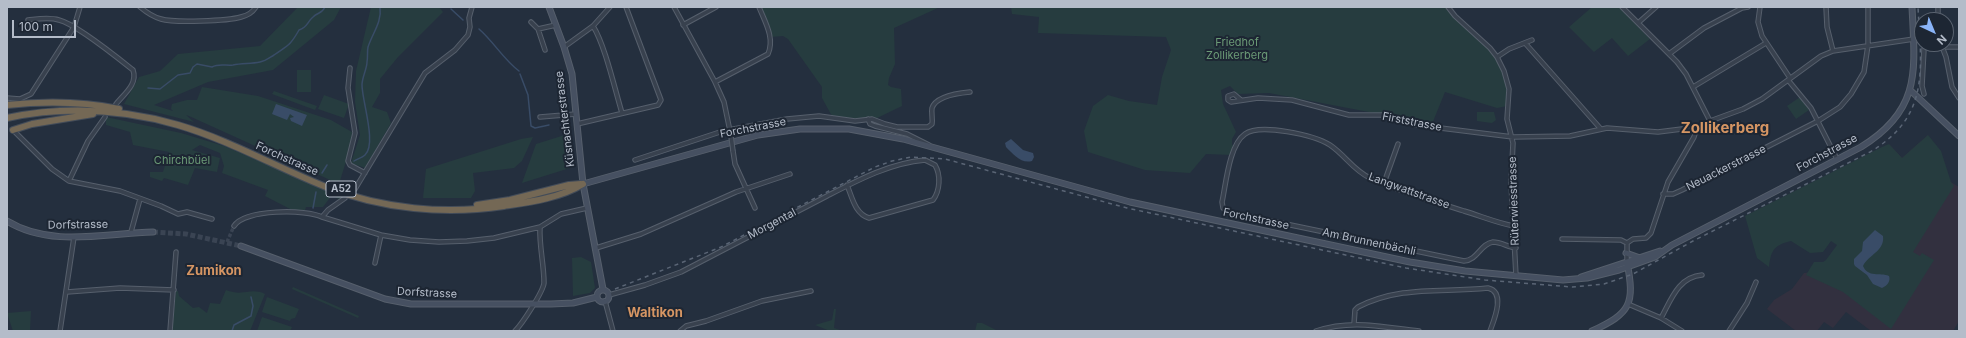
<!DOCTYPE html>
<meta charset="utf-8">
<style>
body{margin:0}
#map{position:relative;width:1966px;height:338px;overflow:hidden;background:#242f3e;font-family:Inter,sans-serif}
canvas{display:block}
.frame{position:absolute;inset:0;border:8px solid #b4bcc9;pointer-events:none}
.north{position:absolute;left:1914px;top:12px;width:40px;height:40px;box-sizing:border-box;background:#1d2633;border:1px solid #59626f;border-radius:50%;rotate:136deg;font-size:11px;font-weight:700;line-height:16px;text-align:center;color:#b4bcc9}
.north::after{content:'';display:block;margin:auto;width:14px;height:18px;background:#8ab4f8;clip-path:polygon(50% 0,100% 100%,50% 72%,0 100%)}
.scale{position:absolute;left:12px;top:20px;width:64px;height:18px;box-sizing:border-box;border:2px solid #b4bcc9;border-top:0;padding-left:5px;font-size:12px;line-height:14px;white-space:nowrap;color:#b4bcc9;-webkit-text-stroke:3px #1d2633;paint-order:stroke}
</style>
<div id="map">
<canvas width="1966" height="338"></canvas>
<div class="frame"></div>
<div class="north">N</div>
<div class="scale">100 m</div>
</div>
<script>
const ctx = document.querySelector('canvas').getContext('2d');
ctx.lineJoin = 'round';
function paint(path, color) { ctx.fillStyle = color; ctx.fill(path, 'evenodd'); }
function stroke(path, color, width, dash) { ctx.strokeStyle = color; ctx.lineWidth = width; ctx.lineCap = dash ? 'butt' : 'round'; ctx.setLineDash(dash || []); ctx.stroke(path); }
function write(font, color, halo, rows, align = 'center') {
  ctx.font = font + ' Inter,sans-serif'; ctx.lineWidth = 4; ctx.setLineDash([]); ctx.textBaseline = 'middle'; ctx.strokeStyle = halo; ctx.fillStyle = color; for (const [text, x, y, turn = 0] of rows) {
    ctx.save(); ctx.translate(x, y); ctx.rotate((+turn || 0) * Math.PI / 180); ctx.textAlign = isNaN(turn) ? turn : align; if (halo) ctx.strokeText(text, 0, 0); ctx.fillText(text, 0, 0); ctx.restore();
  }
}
paint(new Path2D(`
 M1928,135L1949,181L1959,187V321L1953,331H1871L1846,312L1833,328L1824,322L1817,331H1796L1767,309L1774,300L1792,289L1804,273L1826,271L1889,144L1902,158Z`), '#32303f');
paint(new Path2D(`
 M298,7H341L334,20L273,70L208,82L154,105L173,111L171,109L172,104L187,100H197L202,87L258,96L331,120L352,132L353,139L339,184L189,116L186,115L194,122L124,104L139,77L160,71L178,54L260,46Z
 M371,7H439L443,12L398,57L380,79V93L372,107L387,112L391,123L365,168L351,163L360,135L355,102L356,71Z
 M759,7H940L894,28L895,64L889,78L888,85L891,87L901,89L902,106L875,119L861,120L833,118L822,98V87L788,39L783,36L771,37Z
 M1011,7H1448L1497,57L1509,89L1507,106L1497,108L1445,92L1432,124L1269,93L1238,94L1230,86L1221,90L1223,104L1236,132L1232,139V145H1235L1232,155L1206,154L1190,173L1145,170L1088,152L1084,131L1093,106L1108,95L1129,101L1157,105L1162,77L1171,50L1166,37L1038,33L1039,17L1012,14Z
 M1592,7H1619L1650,39L1628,56L1612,38L1594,52L1569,27Z
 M297,70H311V92H297Z
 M274,91L317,106L315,110L272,94Z
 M324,95L349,104L344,118L318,109Z
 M1800,97L1809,110L1796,119L1787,106Z
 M1477,112H1494L1496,120L1492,123L1477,121Z
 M106,117L181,133L224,146L344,197L340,200L332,195L323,207H306L305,210H292L265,196L268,190L222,173L224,166L220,153L200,145L192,150L220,158L217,172L195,168L188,185L164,178L162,181L150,177V172H163L169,152L133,145L130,132L106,125Z
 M568,134L570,168L522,183L536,144Z
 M1928,135L1941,151L1951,182L1954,186L1913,252L1920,256L1922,253L1934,260L1891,329L1843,292L1806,275L1814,262H1823L1826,260L1837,245L1831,241L1823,252L1810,253L1791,241C1775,245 1771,249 1769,267L1757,258L1745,216L1882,147L1889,144L1902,158Z
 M533,137L522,161L514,168L473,173L475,191L471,198H423L426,169L521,139Z
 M581,257L591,262L595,288L590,293L573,296L572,258Z
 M293,287L359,316L358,318L292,289Z
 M226,290C244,297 250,287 265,294L250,331H172L176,291H178L179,296L193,308L199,307L207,313L210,303L220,304Z
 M267,297L299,309L295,318L291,319L290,321L262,312Z
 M834,309H836L834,328L843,331H830L815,325L832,320Z
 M31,311L30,331H13L7,313Z
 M262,317L292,327L290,331H257Z
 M977,323H982L998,331H975Z`), '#263c3f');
paint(new Path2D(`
 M276,104L307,115L302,126L291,121L290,118L294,117L290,114L287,120L272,114Z
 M1011,139L1023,150L1033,153L1034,157L1032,161C1021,164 1013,154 1006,147L1005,143Z
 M1875,230L1883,236C1885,251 1868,255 1863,266C1868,278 1880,272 1889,276C1891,281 1887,286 1882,288L1873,284L1867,275L1855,266L1854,264V259L1862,251L1863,242Z`), '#394c67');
stroke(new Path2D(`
 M451,9L463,20
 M479,29C494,42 503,59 519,71
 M520,74L528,95L531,126L535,128L549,125
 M148,88L160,89L178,75L190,73L193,67L197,64L212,67C219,63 226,66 233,65C242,63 251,64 260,62C266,61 269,58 274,55C288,45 290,46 299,30C308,27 307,22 313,17C318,12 322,14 325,7
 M354,161C357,159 362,158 365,155C377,144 362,101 362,85C362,77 367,69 367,62C368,56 367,52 368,47C373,32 382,22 380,7
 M322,173L327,165
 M313,208L316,192
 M232,331L234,325L251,316L253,306L251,297`), '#394c67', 1.5);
stroke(new Path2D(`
 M227,242L234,226`), '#3a4453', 3.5, [3.5, 2]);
stroke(new Path2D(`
 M153,232L186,234L241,246`), '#3a4453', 5, [5, 2.5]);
const street = new Path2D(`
 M140,7C146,12 153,17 161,19C174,23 228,21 241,17C248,15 252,13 256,7
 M674,7L715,82L724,102L731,136
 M1448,7L1455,16L1490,48L1497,57L1504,71L1509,89L1507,119L1513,143L1511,183L1516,276
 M1622,7L1677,62L1686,74L1710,121
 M1760,7L1758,22L1762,36L1790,78
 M1826,7L1827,27L1833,51
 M1938,7V20
 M28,20C38,19 49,17 59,20C76,24 118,58 133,70C138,84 124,94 116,104
 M531,22L538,29L556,25
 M1638,23L1656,7
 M683,25L716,7
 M593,26C605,45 615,90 622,113
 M538,29L545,50
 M1525,43L1600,128
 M1941,44L1946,57L1952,87L1959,98
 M564,47L593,26L610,7
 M1669,54L1704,28L1742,8L1748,7
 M1497,57L1509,49L1532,40
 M350,68L348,88L355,133L348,161L350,165L365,173
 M1788,80L1811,108L1837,159
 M715,82L768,54C775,38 765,22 759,7
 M1693,87L1766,43
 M1924,94L1922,86L1924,49L1926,47H1959
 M7,98L20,99L31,94L74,27L80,7
 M1241,100L1234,94L1228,96V100L1231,102L1258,98L1292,100L1349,115H1383L1416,125L1513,137L1570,136L1607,128L1658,132L1682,129L1696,131
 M540,117L576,114
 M868,119L870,124L875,126L907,134L929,145
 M577,124L658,105L661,100L626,7
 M13,130L52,169L69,181L120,191L161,206L178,214L187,212L212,219
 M1696,131L1710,121L1743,109L1762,99L1821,56L1833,51L1914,39
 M733,151L735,164L755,208
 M635,160L723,131L787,119L819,116L855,121L872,119L885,124L897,127H928L932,124C933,119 931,113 932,108C936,96 959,93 970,92
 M69,181L88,141L105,117
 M1384,183L1398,144
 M355,189L425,73L455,50L468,35L470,27L469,18L472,7
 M1663,194H1673L1682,190L1818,121L1840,107L1851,94L1864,72L1868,45V7
 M322,217L381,235L410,240L439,242L467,241L494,238L540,227L561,214L587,208
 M234,226C244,209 307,209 322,217L328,210L345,198
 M1514,226C1497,223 1481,216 1464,211C1433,201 1400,192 1370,178C1353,170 1345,155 1330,145C1314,135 1260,123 1245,134C1229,145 1226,184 1222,202L1223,208L1228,212L1464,261C1478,260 1480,244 1493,242C1501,242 1508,247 1516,248
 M131,232L140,199
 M1562,239L1621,240L1627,243
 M596,248L641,234L736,192L790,174
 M1627,262V243L1633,239L1646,238L1651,233L1668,182L1694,137L1696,131
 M375,263L381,235
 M67,292L120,288L174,290
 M609,295L645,285L681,272L827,196C858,180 890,163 925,160L935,165C941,175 940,191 933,200L869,218C855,214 852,197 847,185
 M605,301L613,331
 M1628,304L1661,318L1682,331
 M1661,318C1671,300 1678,277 1702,275
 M1354,324L1355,310L1358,307C1402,285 1441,293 1488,288C1506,292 1494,320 1490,331
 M60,331L74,237
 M170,331L176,252
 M515,331C522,324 543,292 544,283C544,264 539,246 540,227
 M680,331L686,326L706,321L762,301L811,291
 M1316,331C1352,319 1382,327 1419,331
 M1729,331L1747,303L1756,282`);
const secondary = new Path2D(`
 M549,7L564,47L572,74L583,184L603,289
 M1910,90L1959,136
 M583,184L758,135L800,129H849L903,139L1130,202L1410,262L1465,271L1563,280L1587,278L1619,270L1655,257L1672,245L1861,147C1922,110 1915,69 1912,7
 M7,221C51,248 105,233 153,232
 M241,246L385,299L411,304H551L573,303L597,297
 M1626,253L1640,258
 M1581,277L1660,251
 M597 296a6 6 0 1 1 12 0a6 6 0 1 1-12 0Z
 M1592,331C1631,313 1635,304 1627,262`);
const highway = new Path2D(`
 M7,105C45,101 81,101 119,109
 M7,118C64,106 122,109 178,125C229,140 276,167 326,187C382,209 445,215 504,206C530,202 560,198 583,184
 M13,130L32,124L93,114
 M477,205L510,200L569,185L581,184`);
stroke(street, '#565f6c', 5.5);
stroke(secondary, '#565f6c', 7);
stroke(highway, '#434c59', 8);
stroke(street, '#38414e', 3.5);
stroke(secondary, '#465061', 5);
stroke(highway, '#746855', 6);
stroke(new Path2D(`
 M615,289L721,247L875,167L892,161L911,157L945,159L1127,208L1406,268L1485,280L1572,287L1604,284L1633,274L1693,241L1870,152C1931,116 1921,68 1918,7`), '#5a6575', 1.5, [4, 4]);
const streetBridge = new Path2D(`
 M731,136L733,151`);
stroke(streetBridge, '#565f6c', 5.5, []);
stroke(streetBridge, '#38414e', 3.5);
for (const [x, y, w] of [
 [341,189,30]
]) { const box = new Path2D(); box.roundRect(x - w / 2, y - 8, w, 16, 3); ctx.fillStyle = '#1d2633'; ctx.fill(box); stroke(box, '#b4bcc9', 1); }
write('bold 10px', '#b4bcc9', null, [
 ["A52",341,189]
]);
write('11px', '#6b9a76', '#1d2633', [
 ["Friedhof",1237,43],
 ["Zollikerberg",1237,56],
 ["Chirchbüel",182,161]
]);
write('11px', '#b4bcc9', '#1d2633', [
 ["Küsnachterstrasse",565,119,-97],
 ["Firststrasse",1412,122,11],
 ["Forchstrasse",753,128,-11],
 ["Forchstrasse",1827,153,-28],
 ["Forchstrasse",287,159,24],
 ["Neuackerstrasse",1726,168,-27],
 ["Langwattstrasse",1409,191,20],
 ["Rüterwiesstrasse",1514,201,-92],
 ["Forchstrasse",1256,219,12],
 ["Morgental",772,224,-28],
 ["Dorfstrasse",78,225,-1],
 ["Am Brunnenbächli",1369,242,12],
 ["Dorfstrasse",427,293,3]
]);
write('bold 13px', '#d59563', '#1d2633', [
 ["Zumikon",214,271],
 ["Waltikon",655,313]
]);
write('bold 15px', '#d59563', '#1d2633', [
 ["Zollikerberg",1725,128]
]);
</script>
